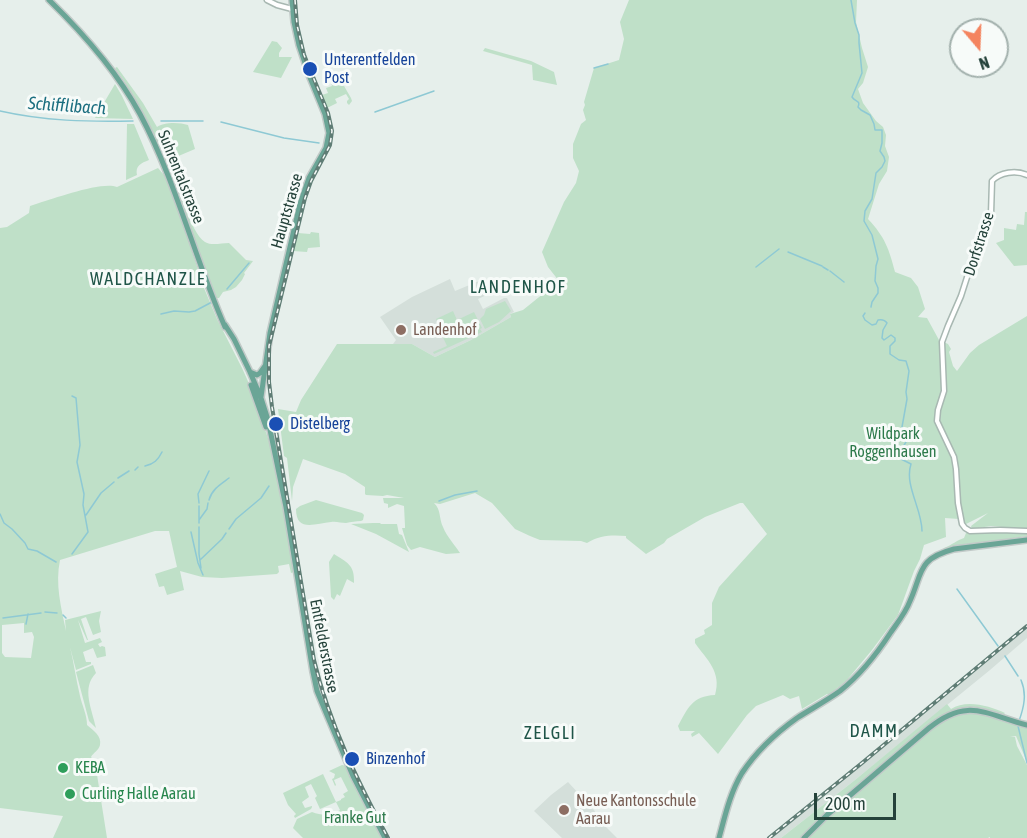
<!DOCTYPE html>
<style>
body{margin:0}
#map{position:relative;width:1027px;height:838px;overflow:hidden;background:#e6efeb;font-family:"Asap Condensed",sans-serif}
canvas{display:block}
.north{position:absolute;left:949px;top:18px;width:60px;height:60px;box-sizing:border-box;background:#f7fbf9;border:2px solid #a3b1ad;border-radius:50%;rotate:161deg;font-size:16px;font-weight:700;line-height:24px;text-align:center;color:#24423a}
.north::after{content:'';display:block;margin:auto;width:21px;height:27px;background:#f4845f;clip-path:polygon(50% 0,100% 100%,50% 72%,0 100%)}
.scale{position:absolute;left:814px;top:793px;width:82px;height:27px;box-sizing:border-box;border:3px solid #24423a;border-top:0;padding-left:8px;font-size:18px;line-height:21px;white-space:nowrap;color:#24423a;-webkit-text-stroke:4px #f7fbf9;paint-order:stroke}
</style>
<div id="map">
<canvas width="1027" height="838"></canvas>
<div class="north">N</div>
<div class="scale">200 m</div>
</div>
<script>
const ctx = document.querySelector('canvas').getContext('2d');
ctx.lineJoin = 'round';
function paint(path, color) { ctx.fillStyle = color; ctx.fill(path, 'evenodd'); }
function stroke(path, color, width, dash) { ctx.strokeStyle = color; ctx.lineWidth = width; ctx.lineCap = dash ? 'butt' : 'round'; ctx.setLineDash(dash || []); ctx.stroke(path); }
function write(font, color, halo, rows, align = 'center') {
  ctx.font = font + ' "Asap Condensed",sans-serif'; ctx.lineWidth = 6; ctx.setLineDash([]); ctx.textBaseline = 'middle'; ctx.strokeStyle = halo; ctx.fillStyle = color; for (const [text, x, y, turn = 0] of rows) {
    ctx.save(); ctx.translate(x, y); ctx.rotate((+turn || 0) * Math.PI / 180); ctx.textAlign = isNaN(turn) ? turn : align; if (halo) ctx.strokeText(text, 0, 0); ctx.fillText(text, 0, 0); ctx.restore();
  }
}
paint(new Path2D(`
 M450,279L455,291L484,279L493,292L478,299L483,309L504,298H507L514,312L510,314L511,317L471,340L435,357L412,344H393L396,340L380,317L412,297Z
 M270,390L278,427L314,654L322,689H321L313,659L271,411L269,391Z
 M1027,624V638L990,670L855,780L781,838H766L843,777Z
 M568,782L594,810L601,822L617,838H562L534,811L551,795Z`), '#d4dfda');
paint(new Path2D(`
 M629,0H857L856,22L862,48L868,67L863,83L858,89L863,103L876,121L883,127L886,135L885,146L889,157L887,171L879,184L868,219C885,237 889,249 895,272L911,278L918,287L925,309L918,317L927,318L939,340L948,344L951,349L949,352L953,366L957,371L970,353L979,345L1027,316V529L991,526L972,529L971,526L988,513L964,525L959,519L945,518L946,537L924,545L920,559L914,571L898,615L872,650L847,680L829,695L827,694L802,709L799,696L790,699L783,695L756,706L747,715L718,754L699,733L692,737L691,734L695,731H680L678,726C688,708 692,696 715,695C722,672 707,660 695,643V639L705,634L704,630L712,625V603L719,587L767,534L743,503H740L705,517L667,539L664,543L646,554L626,538V536C612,535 600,535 587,543L581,541L540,540L530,536L515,529L492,503L475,493L440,504L434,503C441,509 439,519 443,527C447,537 455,545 460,553L446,554L420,547L411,550L407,545L402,528H405V526L404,506L397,504L388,508V504L384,503L383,498H404L387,495L383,496L366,495L365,494V487L345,474L303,459L293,487L292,501L287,458L284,456L278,409L296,412L301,400L337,344H412L435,357L471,340L511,317L510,314L523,310L559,281L548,267L542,252L564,202L576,183L579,171L573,158V144L581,124L586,120L583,110L585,105L584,102L594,68L619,60L624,39L620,22Z
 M272,41L277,42L282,48L279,53V57H292L281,78L253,72Z
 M485,48L531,61L554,72L557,85L533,80L532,65L483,51Z
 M117,67L143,103L157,127C164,122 179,122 188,125L195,149L169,160L170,163H171C177,180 190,233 205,242C212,246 221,243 229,243L246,260L253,261L244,273L245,274L242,280L236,287L231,290L223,292L219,298H215C187,220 165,136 115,68Z
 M340,79L351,98L352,101L349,105L347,103V101L349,99L346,94L335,99L337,103L327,108L322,95L328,93L326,88L332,86L331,83Z
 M115,84L122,96L133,119L95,118Z
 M127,124H134L149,160C141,163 135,166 137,175L126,180Z
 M158,168L164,175L179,211L204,288L217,319L242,368L251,388L271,447L280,481L294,572L291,573L289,564L278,566L279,572L277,574L222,578L202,577L180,571L184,590L167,595L164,586L159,587L155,574L177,567L169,531H155L60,560C55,584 61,607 66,631L65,620L101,611L99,621L101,632L93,635L86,617L81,619L88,640H87L78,620L85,643L100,638L102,642L98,644L100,647L102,646L105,647L106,656L97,658L93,648L83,652L86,662H91V664L76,670L70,647C74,663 76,680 80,696C82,705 87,715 87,725C93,730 102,736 100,745C99,750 93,753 91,757L95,762L107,838H53L63,816L0,808V228L7,227L29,213L30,206L39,203C56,198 102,181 117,187ZM24,623V633L32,632L34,637L31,658L5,657L2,653V625Z
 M1025,212H1027V265L1014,266L996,243L1004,240V228L1016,230L1017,224L1024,225Z
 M311,232L319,233L320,247L308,248L307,252L293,251L298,233L310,234Z
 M505,301L511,311L499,322L485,329L480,319L484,315L486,309Z
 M453,311L457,320L474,312L482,328L480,329L482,332L434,354L433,352L447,346L439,329L441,328L436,319Z
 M316,500L362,513L364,515L363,520L361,521C356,521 351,522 346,523C341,523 336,521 331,522C316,523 296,533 296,509L300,506Z
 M373,523H380L381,524H397L399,534L402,535L409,552L376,534L351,524Z
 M1008,532L1027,534V536L961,546L943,550L944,548C952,545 957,540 964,538L966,533Z
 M334,554C346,562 355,564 354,583L347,579L340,596L337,594L334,600L331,597L329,562Z
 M93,665L96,673C81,688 92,709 96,728L89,721L76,672Z
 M947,704L951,709C966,699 990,706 1005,713L1002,716L988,711L949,713L802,838H781L855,780Z
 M958,713L986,714L1027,728V762L1016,736L1010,737H1015L1017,746L1027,765V838H990V837L988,838H808L807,837L814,829L936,724Z
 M342,765L347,766L383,838H303L293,828L297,819L312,812C323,816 330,816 340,810L336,802L320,809L315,798L317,796L311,784L305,787L309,797L302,802L305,808L312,806V807L311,809L295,818L294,816L296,814L288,805L283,793L323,774L336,802L341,800V799L345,797L343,794L348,791L341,777L334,780L336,785L335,786L332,779L334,778L335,774L329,771Z`), '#bfe0c8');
stroke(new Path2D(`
 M851,0L855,23L859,35V43L862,73L852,97C855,102 861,100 858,107L861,110L870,115L874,124L875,130H882V143L880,151L884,157L885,161L882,167L876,173L872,199L865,211L864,221L872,235L878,259L876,266L875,281L878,288V293L872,302L871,307
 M594,68L608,64
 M0,111C44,121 88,122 133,121
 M375,112L434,91
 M161,121H203
 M221,122L284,138L319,143
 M788,252L822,266
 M756,267L779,249
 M823,267L828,270
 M830,271L844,282
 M227,289L249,263
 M865,313L863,316L865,320L872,325L876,324L878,320C883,319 885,320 887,323L883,330L882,338L884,340L891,335L895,338V341L890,346V354L899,360L906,361L909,371L906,392L907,399L902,427L908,438C905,446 898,450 901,459L911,464C904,485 922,509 922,531
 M161,314L174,311L189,312L195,311L212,302
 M145,466C154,464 158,460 162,452
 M135,470L138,467
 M118,478L129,471
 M209,500C212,489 221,484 229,478
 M439,501L455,495L477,491
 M199,503L198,494L209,471
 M199,506V523
 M0,514L4,523L12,529L25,543L28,549L37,551L56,562
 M86,515L101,493L114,482
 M199,520L207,509L208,503
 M199,527V554L201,568
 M229,529L236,519L261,498L269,486
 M191,532L198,563L203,575
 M72,554L88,532L83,505L84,494L77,462L80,445L76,398L72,396
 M200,560L222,539L226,533
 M957,589L998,646
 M45,612L57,613
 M63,615L66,618
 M3,618L41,613
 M26,624L28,614
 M1005,656L1018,676
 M1019,721C1024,707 1027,694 1021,680
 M1018,726L1027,763`), '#8ec9d4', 1.5);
const minor = new Path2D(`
 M267,0L277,5L292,9
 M1027,175C1016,170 1000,172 992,181L991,214L978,243L961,296L948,326L942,342L944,391L938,410L937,421L954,457L956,469L958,503L962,524L965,528L970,531L1000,530L1027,531`);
const major = new Path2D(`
 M49,0C84,34 116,70 140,114C176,181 194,257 225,327
 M225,325L234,339L250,372L261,398L268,420L286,507L313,672L317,691L327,715L353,776L385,838
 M250,372L257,375L260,373L265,366
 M251,385L266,427
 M261,397L270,333L300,204L309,178L326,148L329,133L325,114L309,75L299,45L294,22L292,0
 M719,838C725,816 730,793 742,773C756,752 776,733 797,718C811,709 826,701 840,691C859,676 878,652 891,632C898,622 906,612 910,601C923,572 917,559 954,549L1027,540
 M804,838L827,815L929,728C967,697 985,714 1027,725`);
stroke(minor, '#a8b8b2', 7);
stroke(major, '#c2cac8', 8);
stroke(minor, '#fff', 4);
stroke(major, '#6aa596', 5);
const rail = new Path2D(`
 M295,0L297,25L304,55L328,113L332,131L330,145L311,181L305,198L269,346V382L272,407L314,660C329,723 358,782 388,838
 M769,838L862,763L1027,626`);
stroke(rail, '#5f7d75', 4);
stroke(rail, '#f7fbf9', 1.5, [4.5]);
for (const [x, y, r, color] of [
 [310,69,8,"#1a4fb4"],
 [401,330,6,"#8d6e63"],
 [276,424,8,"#1a4fb4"],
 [352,759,8,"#1a4fb4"],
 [63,768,6,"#2e9e5b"],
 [70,794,6,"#2e9e5b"],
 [564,810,6,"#8d6e63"]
]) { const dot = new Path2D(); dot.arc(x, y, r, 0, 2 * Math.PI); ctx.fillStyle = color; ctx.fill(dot); stroke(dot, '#f7fbf9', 2); }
write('16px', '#164399', '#f7fbf9', [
 ["Unterentfelden",324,60],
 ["Post",324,78],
 ["Distelberg",290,424],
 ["Binzenhof",366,759]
], 'left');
write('16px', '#24423a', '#f7fbf9', [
 ["Suhrentalstrasse",181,177,68],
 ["Hauptstrasse",287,211,-74],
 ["Dorfstrasse",979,244,-72],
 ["Entfelderstrasse",324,646,79]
]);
write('16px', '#785e54', '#f7fbf9', [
 ["Landenhof",413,330],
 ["Neue Kantonsschule",576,801],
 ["Aarau",576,819]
], 'left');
write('16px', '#2d7a4b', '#f7fbf9', [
 ["Wildpark",893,434],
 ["Roggenhausen",893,452],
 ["Franke Gut",355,818]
]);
write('16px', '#27864d', '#f7fbf9', [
 ["KEBA",75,768],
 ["Curling Halle Aarau",82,794]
], 'left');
write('italic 18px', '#1c6f80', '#f7fbf9', [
 ["Schifflibach",67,106,4]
]);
ctx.letterSpacing = '1.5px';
write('18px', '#1f5548', '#f7fbf9', [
 ["WALDCHANZLE",148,279],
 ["LANDENHOF",518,287],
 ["DAMM",874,731],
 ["ZELGLI",550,733]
]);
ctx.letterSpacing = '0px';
</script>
